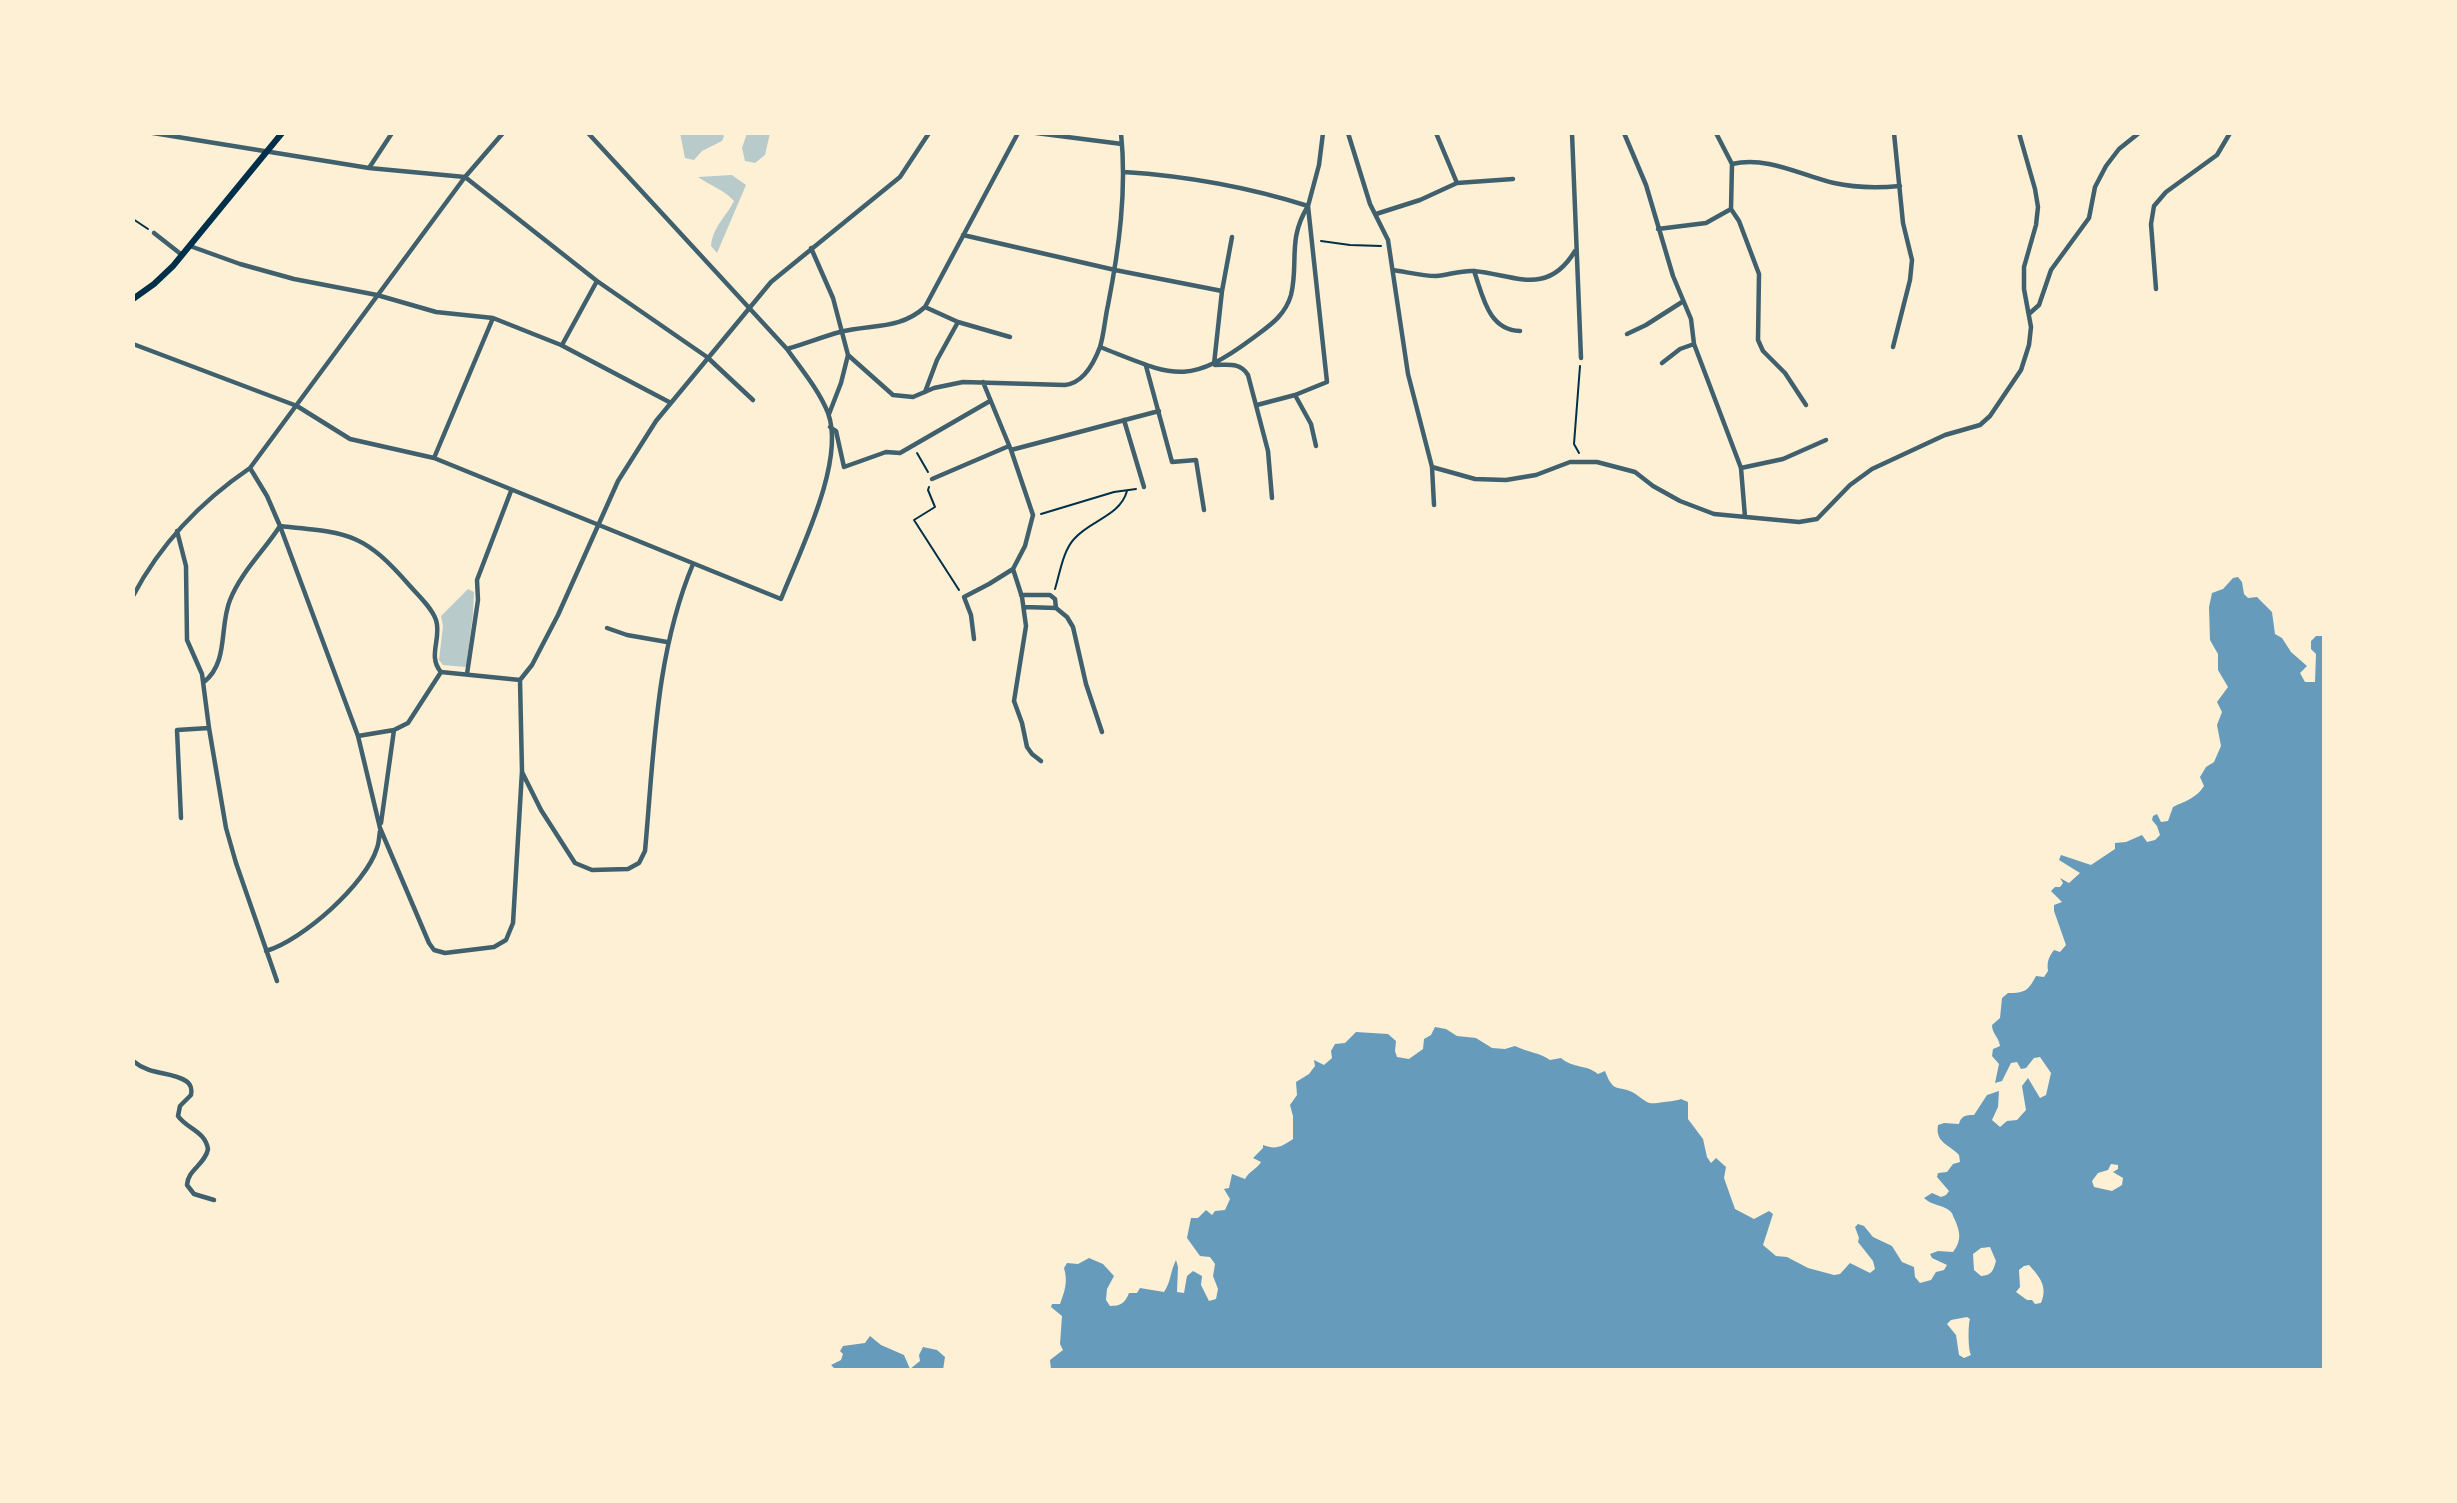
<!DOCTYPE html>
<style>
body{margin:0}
#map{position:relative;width:2457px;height:1503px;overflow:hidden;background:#fdf0d5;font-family:Signika,sans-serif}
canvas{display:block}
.frame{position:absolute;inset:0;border:135px solid #fdf0d5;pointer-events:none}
</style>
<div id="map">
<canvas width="2457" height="1503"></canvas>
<div class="frame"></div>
</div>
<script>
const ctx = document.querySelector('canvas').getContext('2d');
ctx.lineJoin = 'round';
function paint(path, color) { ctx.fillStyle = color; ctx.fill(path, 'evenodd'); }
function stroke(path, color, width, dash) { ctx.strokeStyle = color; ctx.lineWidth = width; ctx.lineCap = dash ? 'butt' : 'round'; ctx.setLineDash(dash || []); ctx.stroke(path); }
paint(new Path2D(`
 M721,133L724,136L722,141L702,151L694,160L685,158L680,133Z
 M747,133H770L765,155L755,163L745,161L742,148Z
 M732,175L746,185L717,253L711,246C713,226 726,217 734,201C723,189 709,185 698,177Z
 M468,589L474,592L473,614L466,667L443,665L439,660L443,626L441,616Z`), '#b9caca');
paint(new Path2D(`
 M2238,577L2242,582L2244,594L2248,598L2257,597L2272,612L2275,634L2282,638L2291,652L2307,666L2300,673L2305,682H2315L2316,654L2311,649V641L2316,636H2324V1370H1051L1050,1360L1063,1350L1060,1344L1062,1316L1051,1307L1052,1304H1060C1065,1290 1068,1282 1064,1268L1067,1263L1078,1264L1089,1258L1103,1264L1114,1276L1107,1289L1106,1300L1110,1306C1121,1306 1125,1303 1129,1293H1137L1140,1288L1164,1292C1171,1282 1170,1272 1176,1260L1178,1267L1177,1292L1184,1293L1187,1276L1193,1271L1202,1276L1201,1285L1209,1301L1216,1299L1218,1289L1213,1276L1215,1264L1210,1257L1200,1256L1187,1238L1191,1218H1198L1206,1210L1212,1215L1215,1211L1225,1210L1230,1199L1224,1189L1229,1188L1232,1174L1245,1179C1249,1171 1257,1169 1261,1162L1253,1158L1263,1148V1145C1276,1150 1281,1147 1293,1139V1116L1290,1105L1297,1095L1296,1082L1309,1074L1315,1066L1314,1060L1324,1065L1332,1058L1331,1051L1335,1044L1345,1043L1356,1032L1388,1034L1396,1041L1395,1051L1397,1057L1409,1059L1423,1049L1424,1039L1431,1035L1435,1027L1446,1029L1457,1036L1476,1038L1492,1048L1505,1049L1515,1046C1527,1052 1541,1053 1550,1060L1561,1058C1574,1069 1586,1064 1598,1074L1605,1071C1614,1095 1618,1084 1634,1093C1649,1103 1646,1105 1664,1102C1671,1101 1675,1101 1681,1099L1688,1102V1119L1703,1139L1707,1157L1711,1163L1716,1158L1726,1167L1724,1178L1735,1209L1754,1219L1769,1211L1773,1214L1763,1245L1776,1256L1787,1257L1808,1268L1834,1275L1840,1274L1850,1263L1870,1273L1875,1269L1873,1261L1858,1242L1859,1238L1855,1227L1858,1224L1864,1226L1873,1237L1892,1246L1902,1262L1914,1267L1915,1277L1920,1283L1931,1280L1936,1272L1944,1270L1947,1265L1932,1258L1930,1254L1938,1251L1953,1252C1962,1240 1960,1232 1955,1220C1952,1215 1954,1215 1950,1211C1942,1204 1932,1206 1924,1198L1932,1193L1941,1197L1946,1195L1949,1191L1937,1177L1938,1173L1947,1172L1953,1164L1960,1162L1959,1155C1949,1144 1935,1143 1938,1125L1944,1123L1959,1124C1961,1116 1965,1115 1974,1115L1987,1095L1999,1091L1998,1107L1992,1120L2000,1127L2007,1121L2017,1120L2026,1110L2022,1086L2028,1078L2040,1098L2046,1095L2051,1073L2040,1057L2034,1058L2026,1068L2021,1069L2017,1062L2011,1063L2002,1081L1995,1083L1999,1064L1992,1056L1993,1049L2000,1046C1999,1037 1992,1034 1992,1025L2000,1018L2002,998L2008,993C2025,993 2028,991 2036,976L2044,977L2048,971C2047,962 2048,958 2054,950L2060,952L2066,945L2054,911V905L2062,902L2051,891L2055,887H2060L2063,883L2060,878L2069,883L2080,873L2059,860L2061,855L2091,865L2115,849V843L2126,842L2142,835L2147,842L2155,840L2160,835L2157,826L2152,820L2153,816L2157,814L2161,822L2168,821L2173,807C2185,801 2197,798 2204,786L2200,777L2206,767L2214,762L2221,746L2217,725L2222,712L2217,702L2228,687L2218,670V654L2210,640L2209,607L2212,593L2223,589L2233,578ZM2111,1164L2118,1165V1169L2113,1172L2123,1178L2122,1185L2112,1191L2094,1187L2092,1181L2098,1173L2108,1170ZM1990,1247L1996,1261C1993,1271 1992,1275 1981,1276L1974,1270L1973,1254L1981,1248ZM2029,1265C2040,1277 2048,1287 2041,1303L2035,1304L2032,1300H2027L2016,1292L2020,1287L2019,1270L2024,1266ZM1967,1317L1970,1319C1968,1325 1968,1349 1971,1355L1964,1358L1959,1355L1956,1335L1947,1324L1951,1320Z
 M870,1336L881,1345L904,1355L910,1369L920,1361L919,1355L923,1347L937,1350L945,1357L943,1370H836L831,1365L841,1360L843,1354L840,1351L843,1346L865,1343Z`), '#669bbc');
stroke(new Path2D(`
 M133,219L148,229
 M1321,241L1350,245L1381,246
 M917,453L928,472
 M1579,453L1574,444L1580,366
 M929,487L928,490L935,507L914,520L959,590
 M1041,514L1114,492L1136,489
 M1055,589C1060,573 1063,550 1075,538C1091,520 1120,516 1127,491`), '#003049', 2);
stroke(new Path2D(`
 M153,133L369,168L465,177L597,281L707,357L753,400
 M1036,133L1122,144
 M1348,133L1370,204L1388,240L1408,374L1432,467L1434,505
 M1436,133L1457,183
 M1572,133L1581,358
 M1624,133L1646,185L1673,276L1691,319L1694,344L1741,468L1745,517
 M1716,133L1732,164L1731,209L1739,221L1759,274L1758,340L1763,351L1785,373L1806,405
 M1732,164C1768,156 1800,175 1834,183C1856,188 1878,188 1900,186
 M369,168L392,133
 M1124,172C1187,176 1248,187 1308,206
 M1376,214L1420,200L1457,183L1513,179
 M1658,229L1706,223L1731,209
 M154,233L182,255
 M963,235L1115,270L1222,291
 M190,246L240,264L294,279L377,295L436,312L493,318L561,345L671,403
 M811,248L833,298L848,355L893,395L913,397L934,388L963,382L1065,385C1083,383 1094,363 1100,347C1104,334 1105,318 1108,305C1119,249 1127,190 1121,133
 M1393,270C1407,272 1422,276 1436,276C1449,275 1461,270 1474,271C1515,275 1547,297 1575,251
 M1474,271C1483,296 1488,330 1520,331
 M2156,289L2151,224L2154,206L2166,192L2217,155L2230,133
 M925,307L958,322L1010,337
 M2030,313L2039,305L2051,270L2089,218L2095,187L2106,166L2119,149L2139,133
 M1627,334L1646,325L1682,302
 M133,344L297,406L350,439L434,458L781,599C799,553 846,461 828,413C819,390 801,369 787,349L588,133
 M562,345L597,281
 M1100,347C1172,375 1186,388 1253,338C1269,326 1285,316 1291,295C1299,262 1287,240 1308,206
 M1893,347L1910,280L1912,260L1903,223L1894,133
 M787,349C804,344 822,337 840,332C871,324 900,330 925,307L1018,133
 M1662,363L1680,349L1694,344
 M1214,364L1222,291L1232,237
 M1215,365C1228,365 1240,362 1248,375L1268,451L1272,498
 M1146,366L1172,462L1196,460L1204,510
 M925,392L937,360L958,322
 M1295,395L1311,424L1316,446
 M1257,405L1295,395L1327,382L1308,206L1319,165L1323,133
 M829,414L841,383L848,355
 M1124,420L1144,487
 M830,427L836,431L844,467L886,452L900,453L990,401
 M1011,450L1159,411
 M434,458L493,318
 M1432,467L1475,479L1506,480L1536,475L1570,462H1597L1635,472L1653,486L1680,501L1714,514L1799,522L1817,519L1850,485L1872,469L1945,435L1980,425L1990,416L2021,370L2029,345L2031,327L2024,289V267L2036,225L2038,207L2035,189L2019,133
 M250,468L267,496L280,526L358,736L380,828L429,943L434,950L445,953L494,947L506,940L513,923L522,771L520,680L532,665L558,615L618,481L656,421L771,282L900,177L929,133
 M1741,468L1783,459L1826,440
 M932,479L1009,446
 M177,531L186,566L187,640L202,674L209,728L226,828L236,863L277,981
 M1013,569L1022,597L1026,626L1014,701L1022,723L1027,747L1032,754L1041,761
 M1021,595H1050L1055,599L1056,608
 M133,596C161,543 200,502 250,468L465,177L503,133
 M1024,607L1056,608L1067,617L1073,627L1086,684L1102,732
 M607,628L627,635L667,642
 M974,639L971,615L964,597L989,584L1013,569L1025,546L1033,515L1011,450L983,382
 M441,672L520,680
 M467,674L478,600L477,580L511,491
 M204,682C229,662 219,627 230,600C241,572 264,551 280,526C349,533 363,532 410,586C419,596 432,608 436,620C442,638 427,656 441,672
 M358,736L394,730
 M522,772L541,810L575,863L592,870L628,869L639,863L645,851C654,754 655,655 693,564
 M181,818L177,730L209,728
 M381,823L394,730L408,723L441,672
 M266,951C303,940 366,884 377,848C379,843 379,837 380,831
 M133,1061C151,1076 170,1071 186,1081C191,1084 192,1090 191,1095L180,1106L178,1116C187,1129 205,1131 208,1149C205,1165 188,1169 187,1185L194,1194L214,1200`), '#3f606c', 4.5);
stroke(new Path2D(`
 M133,299L154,284L173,266L282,133`), '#003049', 6);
</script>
